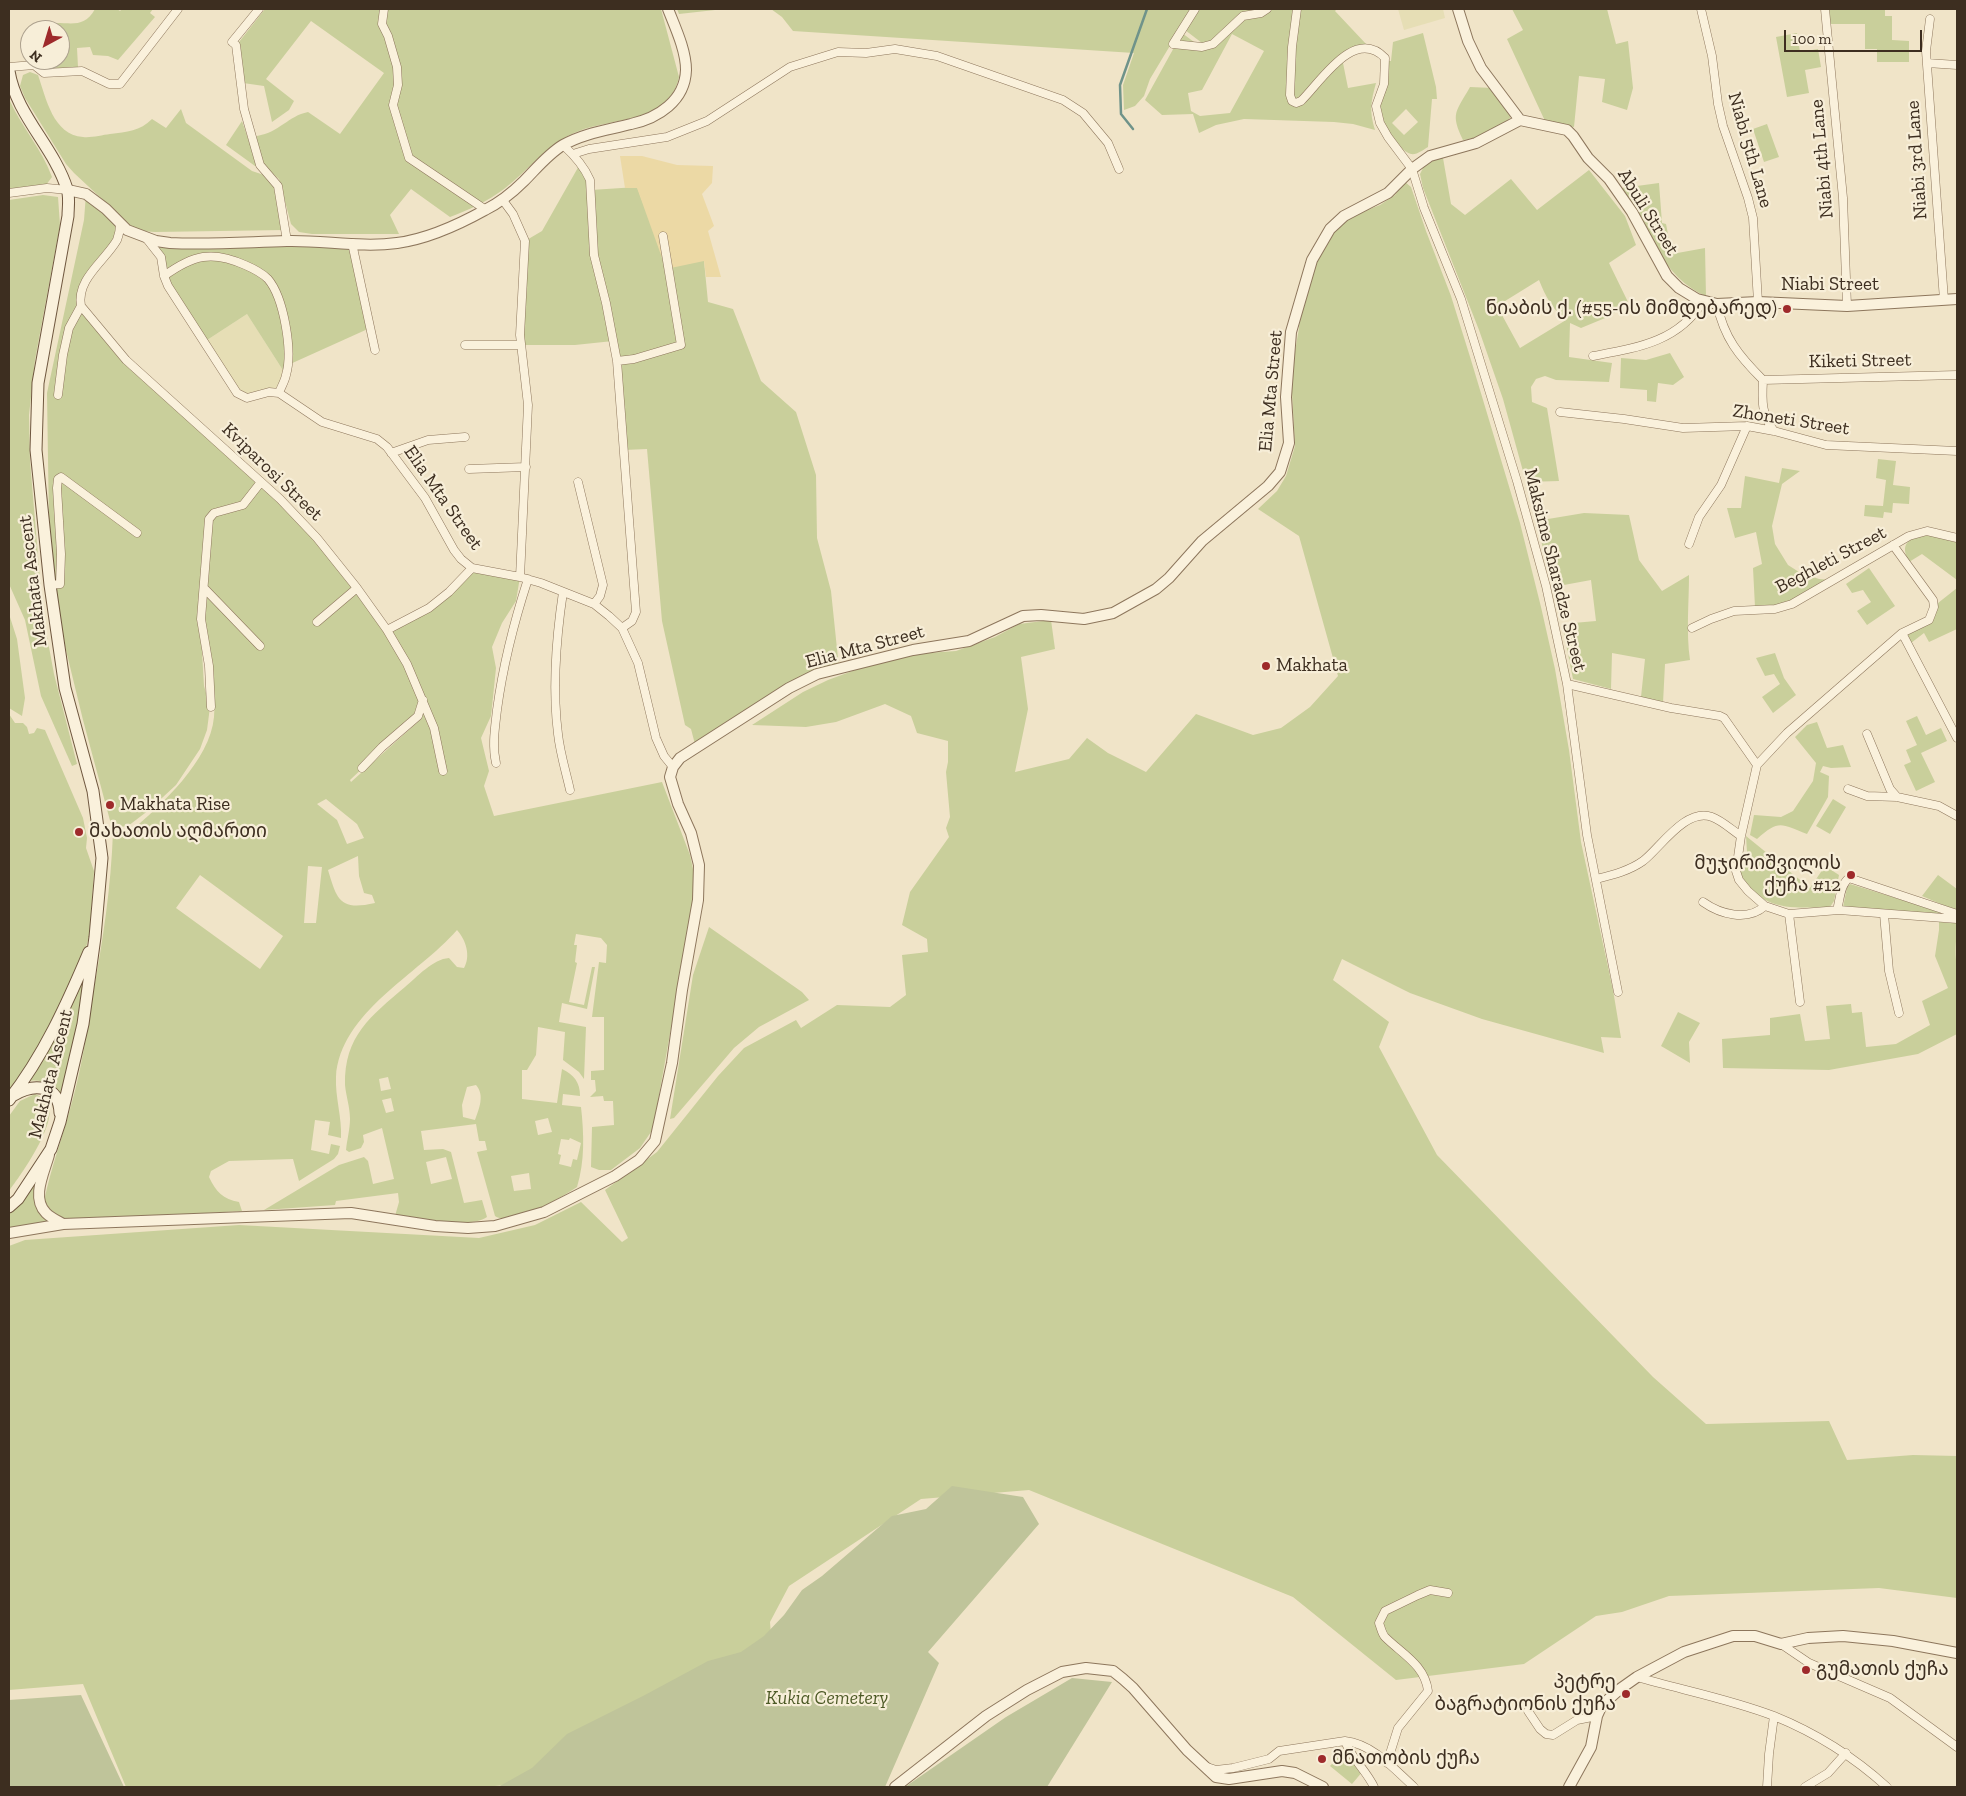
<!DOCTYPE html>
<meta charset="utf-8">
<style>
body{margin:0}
#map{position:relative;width:1966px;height:1796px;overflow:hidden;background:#f0e4c8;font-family:"Zilla Slab",serif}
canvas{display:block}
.frame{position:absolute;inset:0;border:10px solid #3d2e20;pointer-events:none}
.north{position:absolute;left:20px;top:20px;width:50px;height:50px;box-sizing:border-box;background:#f7eed8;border:1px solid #ada18e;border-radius:50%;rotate:219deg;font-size:14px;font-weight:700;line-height:20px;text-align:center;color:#3d2e20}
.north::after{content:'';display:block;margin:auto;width:18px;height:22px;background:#9e2a2b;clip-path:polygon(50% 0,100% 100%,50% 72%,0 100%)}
.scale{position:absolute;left:1784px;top:30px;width:138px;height:22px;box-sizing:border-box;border:2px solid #3d2e20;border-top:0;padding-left:6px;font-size:15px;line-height:18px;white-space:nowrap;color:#3d2e20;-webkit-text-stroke:4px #f7eed8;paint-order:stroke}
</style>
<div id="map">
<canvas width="1966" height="1796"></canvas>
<div class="frame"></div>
<div class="north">N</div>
<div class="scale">100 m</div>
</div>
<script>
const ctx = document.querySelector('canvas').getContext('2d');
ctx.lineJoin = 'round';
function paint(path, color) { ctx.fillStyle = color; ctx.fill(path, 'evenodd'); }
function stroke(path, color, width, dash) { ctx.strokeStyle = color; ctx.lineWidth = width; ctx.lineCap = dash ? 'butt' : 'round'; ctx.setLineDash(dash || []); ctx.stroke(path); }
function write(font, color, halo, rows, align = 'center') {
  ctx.font = font + ' "Zilla Slab","Noto Sans Georgian",serif'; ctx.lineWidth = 4.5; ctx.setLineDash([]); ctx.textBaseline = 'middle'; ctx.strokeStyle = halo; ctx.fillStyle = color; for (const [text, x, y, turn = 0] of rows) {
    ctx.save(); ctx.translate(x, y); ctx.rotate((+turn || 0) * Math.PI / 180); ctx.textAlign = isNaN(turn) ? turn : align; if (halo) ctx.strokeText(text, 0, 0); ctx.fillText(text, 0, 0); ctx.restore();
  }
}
paint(new Path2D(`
 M1398,9H1443L1445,18L1404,30Z
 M247,314L286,375L279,393L242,397L204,342Z`), '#e6deb5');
paint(new Path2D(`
 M95,9H117L120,11L122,9H153L150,13L155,17L118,60L108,56L93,55L90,47L77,48L78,67L49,69L48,60H60V30H55L56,23C74,23 85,27 95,9Z
 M265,9H661L679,77C669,123 615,117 579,131C549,142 529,170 504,189C488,201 469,210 450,217L411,189L390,215L399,234H312L299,232L291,224L279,179L263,165L255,140L257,136C280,132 288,116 308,112L340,134L384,73L311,21L266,79L294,101L289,110L272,122L264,86L243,83L239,42Z
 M677,9H724L679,14Z
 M771,9H1192L1150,79L1144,96L1135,106L1124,110L1123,85L1134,53L793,31L782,17Z
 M1198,9H1259L1243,12L1212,41L1202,43L1185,30Z
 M1269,9H1295L1286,96L1288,101L1296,104L1342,58L1348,88L1376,83C1371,101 1369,111 1375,130L1353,124L1334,122L1244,119L1216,125L1199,133L1193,114L1162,115L1145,100L1182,33L1202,48L1243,18ZM1232,34L1264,51L1230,113L1200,116L1191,111L1188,93L1202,90Z
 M1299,9H1337L1335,11L1367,45L1353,49L1300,99H1295L1292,94L1294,46Z
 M1512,9H1607L1616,44L1628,41L1633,88L1627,110L1602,102L1605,79L1579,76L1574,127L1545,121L1507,39L1523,30Z
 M1829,9H1885V16H1892V40L1909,41V62H1877V49H1865V24H1829Z
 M1423,33L1436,87L1437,99H1432L1428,147C1423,150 1417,155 1411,154C1398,151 1378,119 1378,107C1378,92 1383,75 1386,61H1391L1393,42ZM1406,109L1418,122L1404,135L1392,123Z
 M1797,33L1800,52L1818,49L1821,67L1805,70L1809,93L1787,97L1776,37Z
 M30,72L38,75C46,98 53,135 83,137C91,138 102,135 110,134C127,132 140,131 152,119L166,128L181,109L186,123L252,171L267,176L276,187L284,230L155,232L140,231L132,227L74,173L66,164L25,98L20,86L23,75Z
 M1470,87L1493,88L1512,114C1509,126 1475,139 1463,140C1450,113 1456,112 1470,87Z
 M9,99C21,126 42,149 52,177L46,185L9,190Z
 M242,121L257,165L255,166L226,145Z
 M1767,124L1779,157L1764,162L1753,129Z
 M1443,158L1451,204L1465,215L1511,179L1537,210L1589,170L1625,216L1636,245L1609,263L1628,302L1610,316L1581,328L1570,323L1569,357L1612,363L1609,382L1556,380L1545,376L1536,379L1531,387L1532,402L1547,408L1559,481L1526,482L1503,399L1479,330L1423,188L1420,174L1424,166L1431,159ZM1539,280C1546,297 1552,309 1566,320L1520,348L1497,306Z
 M580,164L591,190L637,187L645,208L704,261L708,302L733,309L761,381L796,412L816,475L817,538L831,591L839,668L817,674L696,748L691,729L685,725L662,621L647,449L624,450L613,341L575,345H521L525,241L542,231Z
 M1405,182L1411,187L1426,231L1451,296L1471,360L1520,523L1541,607L1555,669L1569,750L1581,842L1613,990L1621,1038L1601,1037L1604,1053L1482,1019L1410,993L1342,959L1333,980L1389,1022L1379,1047L1437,1155L1653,1377L1706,1424L1829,1421L1847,1460L1913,1455L1957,1456V1598L1879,1588L1669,1596L1622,1612L1596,1616L1524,1664L1396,1680L1293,1597L1029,1490L921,1499L789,1586L770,1622L773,1660L508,1785L481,1787H126L83,1684L9,1690V1246L25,1240L239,1225L479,1238L535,1225L581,1202L622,1242L628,1238L605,1190L657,1152L718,1076L744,1048L796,1020L801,1028L837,1005L890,1007L906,995L902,955L928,952L927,939L902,925L910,892L949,837L946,828L950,817L946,772L948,762V741L917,733L911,716L885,704L836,722L806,727L752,725L803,692L828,680L877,662L928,653L956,651L995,637L1019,624L1051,620L1055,649L1021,657L1028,709L1015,772L1069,759L1087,738L1108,753L1146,772L1196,714L1253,735L1281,728L1310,707L1338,676L1299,536L1258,509L1277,491L1286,476L1295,446L1291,375L1299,328L1300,312L1315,264L1331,236L1339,226L1352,216L1380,205L1395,195Z
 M1659,183L1662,223L1666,224L1672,254L1705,248L1706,296C1664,279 1643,225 1622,188Z
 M86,194L120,224L119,234L89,276L80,298L126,360L317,538L387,629L429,608L472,568L520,577L516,601L502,623L492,647L496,668L491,716L481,738L489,771L484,786L494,816L662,782L690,855L694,874L693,905L653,1129L640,1148L611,1170H599L591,1167L592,1127L614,1125L613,1101H604L603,1096L590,1097L596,1091L595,1080H591V1071L604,1070V1017H592L599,962L606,963L607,945L601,938L576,934L574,945H577L575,962L577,963L569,1002L584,1005L592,967H595L587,1009L562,1003L559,1022L586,1027L584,1079L579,1072L563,1060L565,1032L538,1027L536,1055L527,1070H522V1099L557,1103L562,1069C574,1075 580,1082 580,1096L563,1094L562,1105L581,1107C584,1134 585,1161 577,1187C562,1197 511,1228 495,1216L477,1152L487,1150L485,1141H479L476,1124L421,1131L424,1150L443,1149L451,1152L464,1203L482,1200L487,1217C470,1229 417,1219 395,1216L399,1202L398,1193L336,1201L335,1205L264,1210L339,1165L364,1157L368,1161L373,1184L394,1179L382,1128L363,1135L364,1142L361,1148L349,1152L346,1150C347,1140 350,1129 350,1119C350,1107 346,1096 345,1085C344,1036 371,1016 405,987C417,977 433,959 449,958L457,967L464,968C471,956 466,940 457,930C418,975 340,1012 336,1077C335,1097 342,1117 341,1138L328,1135L330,1122L315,1120L311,1150L329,1154L331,1144L340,1146L338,1154L334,1159L299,1181L293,1159L229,1161L211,1171L209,1177C216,1192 223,1199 239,1202L242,1211L68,1221C58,1218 49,1210 44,1201C51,1167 63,1136 72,1102C82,1067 87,1030 93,994C103,940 111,887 113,832H130C161,805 210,761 214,717C217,689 208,661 201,635L204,686L210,707L207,730L200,749L176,785L149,810L128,826L112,828L83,720L64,642L54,581L49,524L47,393L84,220ZM424,701L443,771L423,706L420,720L351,782L350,780L418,716ZM326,799L357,824L364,838L347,844L337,820L317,804ZM358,856L359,876L364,893L372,895L375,903C340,911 337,900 328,870ZM308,866L322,867L316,923H304ZM200,875L283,936L260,969L176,908ZM388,1077L391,1089L381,1091L379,1079ZM476,1085C485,1095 479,1109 475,1120L463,1117L462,1105L467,1087ZM391,1098L394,1111L386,1113L382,1100ZM548,1118L552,1132L538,1135L535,1121ZM570,1138L581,1143L577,1160L573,1159L571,1167L559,1164L561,1155L558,1154L561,1139L569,1140ZM446,1157L452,1179L431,1184L426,1162ZM529,1173L531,1189L514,1191L511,1176Z
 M43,195L58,197L60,225L35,360L29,415L30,461L43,615L54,674L77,764L72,766L41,696L25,620L9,584V200Z
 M156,241L352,243L370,328L288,365L286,375L247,314L204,342C186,313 156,276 156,241Z
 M1670,353L1684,377L1673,385L1658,383L1656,402L1647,401V390L1620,388L1621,358L1646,360Z
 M1878,459L1896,461L1893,485L1910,487L1909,504L1893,503L1892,513L1884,512L1883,518L1864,516L1865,505L1883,506L1886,480L1876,478Z
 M1782,468L1800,471L1782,484L1772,526L1775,544L1788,565L1799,572L1819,579L1831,580L1788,602L1775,606L1755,607L1753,568L1762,564L1756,532L1735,538L1727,508H1741L1745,476L1779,483Z
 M1584,513L1629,515L1639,560L1662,591L1689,575C1689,603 1686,632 1690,660L1665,664L1663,703L1641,697L1645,659L1612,653L1611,689L1573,679L1562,624L1596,621L1591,580L1553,587L1536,521Z
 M1927,535L1957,541V580L1922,554L1909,562C1899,543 1909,538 1927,535Z
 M1869,568L1895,606L1867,625L1857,611L1871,602L1863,590L1852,593L1846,584Z
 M1957,588V629L1929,642L1924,633L1911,643L1907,635L1934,618L1938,603Z
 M9,614L17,639L25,698L22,716L9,708Z
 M1775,653L1784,678L1796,695L1773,713L1762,697L1780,684L1774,674L1765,676L1756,658Z
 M9,714L15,723H23L27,727L29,734L34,733L37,728L45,730L83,818L87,838L86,848L94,871L91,916L94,918L82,962L67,1001L20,1077L9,1090Z
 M1917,716L1926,735L1941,728L1947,741L1921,753L1935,782L1916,791L1904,765L1911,762L1906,750L1917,745L1906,721Z
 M1817,722L1827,748L1843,745L1851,767L1831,768L1823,766L1820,772L1829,776L1828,797L1807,834C1781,824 1779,819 1757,839L1750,835L1754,815L1781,817L1793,811L1813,781L1816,763L1795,737L1807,725Z
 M1833,799L1846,807L1830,834L1816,826Z
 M1746,836L1810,888L1825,866L1839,875L1834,901L1830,907C1790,908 1762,912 1739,872L1742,860L1747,852Z
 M1938,875L1957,889V911L1922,896Z
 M1850,884L1951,915L1843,907L1847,888Z
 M1939,922L1957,923C1957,933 1954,956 1957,963V1034L1918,1054L1829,1070L1723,1068L1722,1039L1770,1035V1018L1800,1014L1805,1041L1830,1039L1826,1006L1851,1004L1852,1013L1862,1012L1866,1047L1896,1044L1930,1025L1922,1001L1948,988L1935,956L1939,930Z
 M709,927L802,992L809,1000L759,1027L734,1048L674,1118L670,1119L693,975Z
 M85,975L79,1019L62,1097C51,1086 42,1077 26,1082L71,1007Z
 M1678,1012L1700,1023L1689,1042L1690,1063L1661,1046Z
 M35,1094C39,1096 45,1098 48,1103C58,1123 21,1175 9,1191V1116L20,1101Z
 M39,1177C36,1200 30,1210 53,1223L9,1228V1212Z
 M1342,1753L1363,1771L1352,1784L1330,1766Z`), '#c9cf9b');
paint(new Path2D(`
 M620,156H642L677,165L713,166L712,183L702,194L714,226L708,231L721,277H706L704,261L666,269L637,188H625Z`), '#ecd9a5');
paint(new Path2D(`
 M952,1486L1023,1497L1039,1524L928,1652L939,1663L885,1787H498L532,1768L567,1734L643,1696L708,1661L741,1652L764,1636L784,1615L802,1590L822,1576L892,1516L926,1509Z
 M1072,1678L1112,1682L1047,1787H905L1006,1717Z
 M81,1695L124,1787H9V1700Z`), '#bfc49a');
stroke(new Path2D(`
 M1133,129L1121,114L1120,85L1147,9`), '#6f938a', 2.5);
const minor = new Path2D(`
 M259,9L232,42L236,45L244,109L260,165L278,186L287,241
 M384,9L382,24L388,36L397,67L398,85L393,105L409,158L486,210
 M1195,9L1173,44L1202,47L1213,44L1243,16L1261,13L1267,9
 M1297,9L1292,47L1290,95L1292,101L1296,103L1301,101C1320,83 1354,26 1385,58L1384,84L1376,106L1380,123L1388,137L1412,169L1424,208L1461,299L1517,481L1546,586L1567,684L1587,835L1618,992
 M1701,9L1712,56L1718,104L1723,126L1748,198L1753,218L1758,302
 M1825,9L1843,198L1847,306
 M1930,19L1926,51L1944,300
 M1927,63L1957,65
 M9,67L34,65L44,73L82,71L109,84H120L178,9
 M563,145C574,155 584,166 590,180L594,255L606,303L617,361L636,612L632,621L622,628
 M573,154L589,149L667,137L707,121L790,67L838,52L866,53L895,49L937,56L1063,100L1083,113L1108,143L1119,169
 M9,193L47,188L68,190
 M502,199L513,214L525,241L520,335L528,405L520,577
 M120,224C120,230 119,235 117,240C105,261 76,279 81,306L126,360L280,499L317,538L357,588L387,630L407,664L434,728L443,771
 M146,238L161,257L164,276L168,286L237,393L247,398L269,392L279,393L322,422L377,439L387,447L425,498L454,550L461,559L472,568L520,577L541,583L594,604L609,616L622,628L638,663L656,738L664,756L673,767
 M352,243L375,350
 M164,276C193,255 212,250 245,265C252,268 263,274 268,279C284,298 293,352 286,375C285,381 281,387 279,393
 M1717,304C1724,338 1739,356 1763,380C1762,399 1761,415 1774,431
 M465,345H521
 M1593,356C1636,348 1679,342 1703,301
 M617,361L634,359L681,345L663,236
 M1763,380L1957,375
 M58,395L63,355L69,328L81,306
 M1560,412L1624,419L1683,428L1747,426L1774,431L1826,445L1957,451
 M391,453L428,440L465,437
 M469,469L526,467
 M578,482L603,585L600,596L594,604
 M1689,544L1699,517L1721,485L1747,426
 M1893,545L1933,600L1934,607L1929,620L1902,633L1787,733L1757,765L1741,836L1736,871L1739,880L1748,891L1765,906L1789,914L1839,910L1957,919
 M50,585L60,584L61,554L57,488L58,479L61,477L137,533
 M204,588L260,646
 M563,592C556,639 552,687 558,734C560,753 566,772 570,790
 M317,622L357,588
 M1692,628L1711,619L1734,611L1775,609L1792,604L1909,536L1927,531L1957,538
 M387,630L429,608L449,592L472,568
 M1902,633L1957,738
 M1567,684L1671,708L1720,716L1724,718L1757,765
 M211,707L209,666L201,619L209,519L214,513L243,505L261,482
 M1867,734L1890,789L1897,797
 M496,763C492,745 495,728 497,710C503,665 514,622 528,579
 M362,768L382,747L418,716L423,700
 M1848,789L1867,796L1897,797L1939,806L1957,816
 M1596,879C1612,875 1629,871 1643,861C1660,848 1686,807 1712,817C1721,820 1732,830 1741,836
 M1703,902C1720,914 1747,922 1765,906
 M1839,910L1838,906C1840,897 1841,884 1849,878L1957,914
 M1789,914L1800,1002
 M1884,914L1889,971L1899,1013
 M1781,1644L1809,1663L1890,1698L1957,1747
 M1637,1677C1682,1690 1730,1699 1774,1716C1816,1733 1854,1757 1887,1787
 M1528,1711L1540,1729L1546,1734L1553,1735L1577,1720L1597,1716
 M1345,1741C1351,1758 1366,1770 1374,1787
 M1387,1763L1398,1728L1428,1691C1425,1665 1402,1654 1385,1637C1382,1634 1381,1628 1379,1623L1385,1611L1418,1595L1430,1590L1448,1593
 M1207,1767L1216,1770L1233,1768L1269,1759L1279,1751L1345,1741C1373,1744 1394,1769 1414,1787
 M1767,1787L1769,1754L1774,1716
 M1805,1787L1828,1773L1846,1753`);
const tertiary = new Path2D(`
 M1458,9L1468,41L1481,68L1520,120L1567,130L1573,136L1588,158L1609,179L1632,212L1667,276L1679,288L1697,299L1717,304L1758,302L1847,306L1957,299
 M68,190L86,194L106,209L127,230L156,241L170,243C209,245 248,242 287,241C323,240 361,248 397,243C428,239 458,225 485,210C499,203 513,192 524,181C536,169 548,154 563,145C584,133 608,130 631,124C658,118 685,101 686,70C686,50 675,27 668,9
 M49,1155C44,1173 31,1198 46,1213C51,1218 58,1221 63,1224
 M9,1233L63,1224L351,1213L435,1226L468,1228L495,1226L544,1212L615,1176L639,1160L655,1141L672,1063L682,990L698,900L699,865L691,833L678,804L670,777L673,767L680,758L789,688L817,674L913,650L969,641L1023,616L1041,615L1084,619L1113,613L1156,589L1169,578L1202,541L1268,486L1280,472L1289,443L1286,397L1291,332L1312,260L1330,229L1344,216L1388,193L1412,169L1430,156L1476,143L1520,120
 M895,1787L986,1716L1027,1690L1062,1672L1086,1668L1113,1671L1123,1679L1133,1688L1187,1750L1216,1777L1229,1779L1282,1771L1295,1773L1323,1787
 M1569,1787L1591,1747L1597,1716L1602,1705L1620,1689L1637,1677L1684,1652L1733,1636H1755L1781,1644L1808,1638L1843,1636L1893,1641L1957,1653`);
const secondary = new Path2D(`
 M9,71C16,115 54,147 67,189C70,197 68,208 68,216L38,383L36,450L50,585L65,688L93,791L102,858L95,937L83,1024L60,1122L51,1149L18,1199L9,1207
 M14,1095C34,1083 59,1084 60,1113
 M9,1100C44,1055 67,1004 89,952`);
stroke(minor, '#8d765c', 9);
stroke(tertiary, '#8d765c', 12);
stroke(secondary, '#6f573f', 13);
stroke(minor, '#faf1dc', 8);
stroke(tertiary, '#faf1dc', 10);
stroke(secondary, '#faf1dc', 11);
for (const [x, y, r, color] of [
 [1787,309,5,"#9e2a2b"],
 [1266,666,5,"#9e2a2b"],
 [110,805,5,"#9e2a2b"],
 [79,832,5,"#9e2a2b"],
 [1851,875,5,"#9e2a2b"],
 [1806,1670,5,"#9e2a2b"],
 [1626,1694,5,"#9e2a2b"],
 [1322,1759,5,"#9e2a2b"]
]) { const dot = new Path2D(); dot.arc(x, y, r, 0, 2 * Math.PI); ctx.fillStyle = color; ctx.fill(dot); stroke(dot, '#f7eed8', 2); }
write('19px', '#3d2e20', '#f7eed8', [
 ["Niabi 5th Lane",1750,150,74],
 ["Niabi 4th Lane",1822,159,-95],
 ["Niabi 3rd Lane",1917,160,-94],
 ["Abuli Street",1648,212,58],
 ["Niabi Street",1830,285],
 ["Kiketi Street",1860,361,-1],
 ["Elia Mta Street",1271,391,-85],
 ["Zhoneti Street",1791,420,9],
 ["Kviparosi Street",272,472,44],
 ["Elia Mta Street",443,498,55],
 ["Beghleti Street",1831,560,-28],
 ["Maksime Sharadze Street",1555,570,76],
 ["Makhata Ascent",33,581,-97],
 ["Elia Mta Street",865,647,-15],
 ["Makhata Ascent",51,1074,-76]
]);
write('19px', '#3d2e20', '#f7eed8', [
 ["ნიაბის ქ. (#55-ის მიმდებარედ)",1777,309,"right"],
 ["Makhata",1276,666],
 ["Makhata Rise",120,805],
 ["მახათის აღმართი",89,832],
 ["მუჯირიშვილის",1841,864,"right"],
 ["ქუჩა #12",1841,886,"right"],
 ["გუმათის ქუჩა",1816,1670],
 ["პეტრე",1616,1683,"right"],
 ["ბაგრატიონის ქუჩა",1616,1705,"right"],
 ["მნათობის ქუჩა",1332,1759]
], 'left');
write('italic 19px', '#4d5a26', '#f7eed8', [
 ["Kukia Cemetery",827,1699]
]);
</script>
